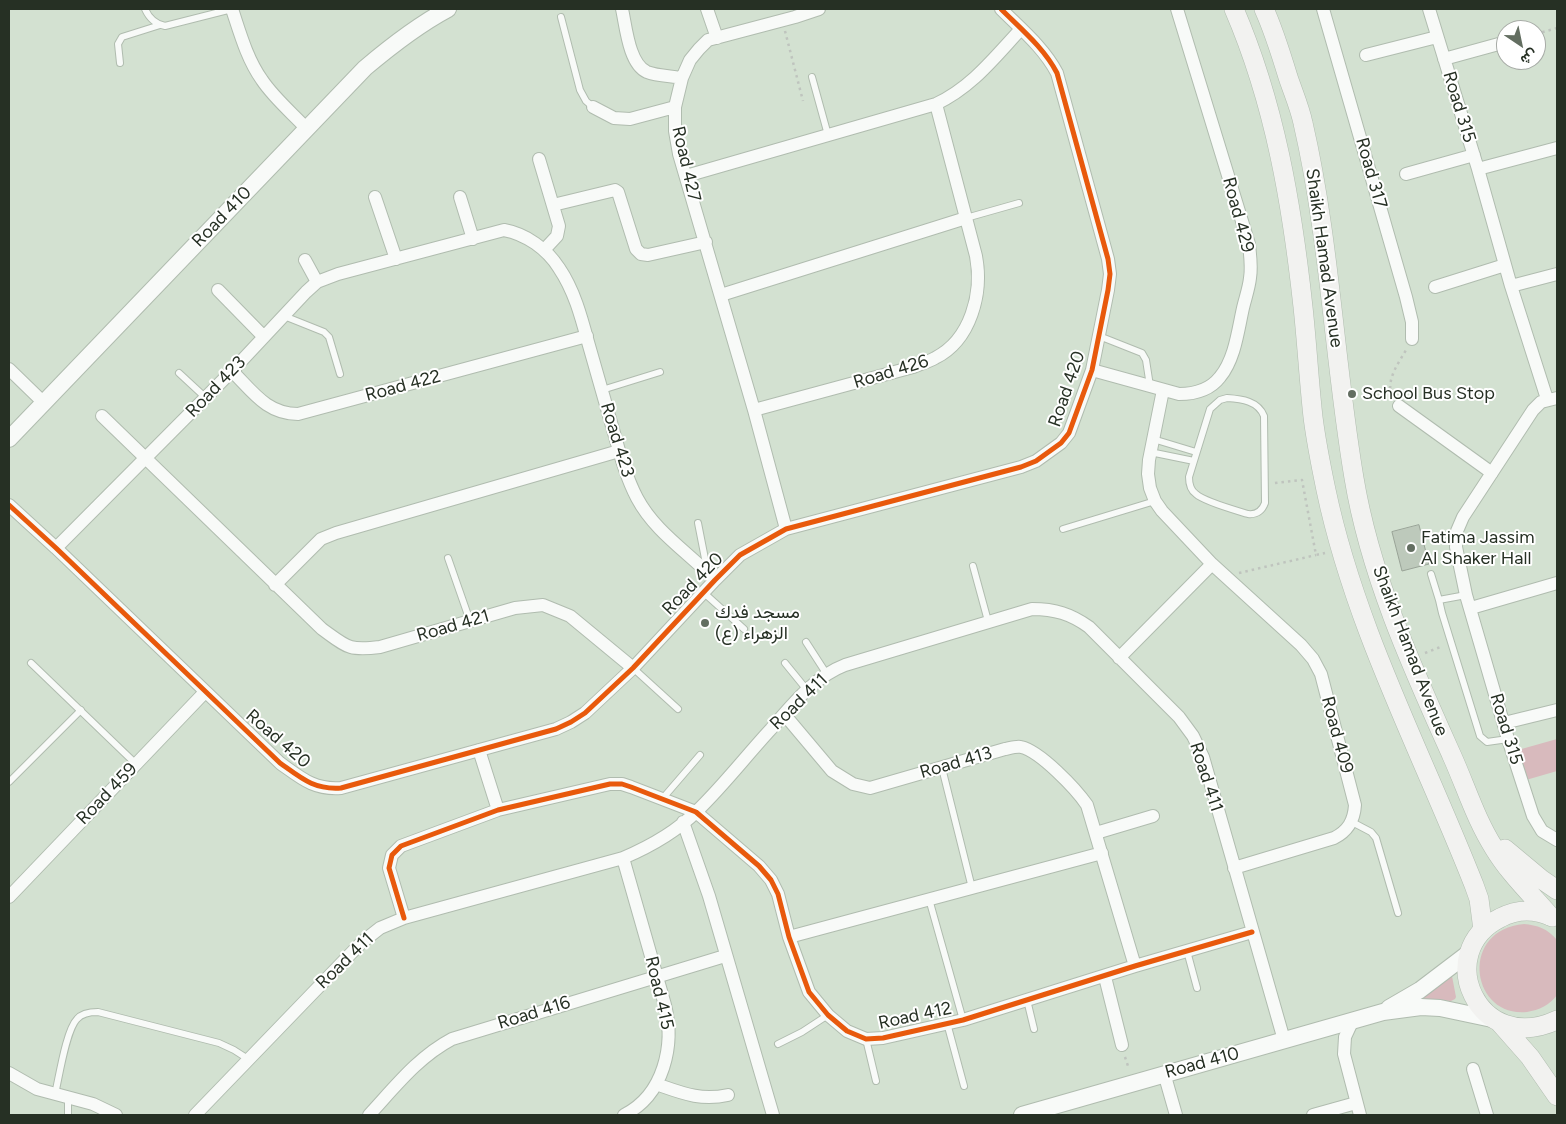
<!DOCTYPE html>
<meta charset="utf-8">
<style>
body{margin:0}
#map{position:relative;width:1566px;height:1124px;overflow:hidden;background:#d3e1d1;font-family:Figtree,Vazirmatn,sans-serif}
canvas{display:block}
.frame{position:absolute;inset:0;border:10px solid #263024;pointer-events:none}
.north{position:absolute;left:1496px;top:20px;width:50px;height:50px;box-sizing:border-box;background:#fff;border:1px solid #a8aca7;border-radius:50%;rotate:146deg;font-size:14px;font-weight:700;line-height:20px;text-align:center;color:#263024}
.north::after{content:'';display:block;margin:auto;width:18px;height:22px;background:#636e61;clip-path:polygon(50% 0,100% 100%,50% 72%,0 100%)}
</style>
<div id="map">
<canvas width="1566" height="1124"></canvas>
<div class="frame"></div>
<div class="north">ش</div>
</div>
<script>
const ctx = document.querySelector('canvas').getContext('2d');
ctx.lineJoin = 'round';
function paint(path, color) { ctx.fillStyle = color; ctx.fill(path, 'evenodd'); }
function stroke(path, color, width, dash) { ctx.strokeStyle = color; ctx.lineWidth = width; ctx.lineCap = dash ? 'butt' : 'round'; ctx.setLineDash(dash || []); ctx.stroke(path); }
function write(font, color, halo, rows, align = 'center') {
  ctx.font = font + ' Figtree,Vazirmatn,sans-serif'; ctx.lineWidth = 4; ctx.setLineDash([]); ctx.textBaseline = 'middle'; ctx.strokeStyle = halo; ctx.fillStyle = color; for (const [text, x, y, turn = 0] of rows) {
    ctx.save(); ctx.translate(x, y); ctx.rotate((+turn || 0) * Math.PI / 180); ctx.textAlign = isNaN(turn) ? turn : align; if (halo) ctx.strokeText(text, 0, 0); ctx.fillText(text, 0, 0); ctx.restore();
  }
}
paint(new Path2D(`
 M1557,739V771L1526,780L1518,750Z
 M1524,924C1537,925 1548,929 1557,940V995C1550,1005 1539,1010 1527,1012C1471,1018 1458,930 1524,924Z
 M1451,971L1456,997L1455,999L1451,1001L1417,999Z`), '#d8babd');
const building = new Path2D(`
 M1419,525L1429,564L1402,571L1392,532Z`);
paint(building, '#bdc9bb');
stroke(building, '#99a397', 1);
const service = new Path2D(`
 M145,9C149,18 155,24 165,26L232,9
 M561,17L580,90L586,101L593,107
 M120,63L118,44L122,37L160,25
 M812,77L828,135
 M966,218L1019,203
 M284,316L324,332L329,337L340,374
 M1099,336L1142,353L1146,360L1150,386
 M179,373L206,398
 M602,390L660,372
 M1227,398C1242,399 1258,401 1264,416L1265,503C1262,511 1256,515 1248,514C1235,510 1205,502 1196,494C1190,490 1189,483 1189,477L1210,409L1220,400Z
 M1153,439L1196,452
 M1150,452L1194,461
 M698,523L707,569
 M1063,529L1155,501
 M448,558L470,621
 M973,566L988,621
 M1431,574L1439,600
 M703,592L744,629
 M1466,595L1439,600L1442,613L1480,736L1487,742L1508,739
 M806,642L826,673
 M31,663L136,764
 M785,663L807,690
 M633,668L678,709
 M942,768L972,888
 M9,782L81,710
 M663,798L700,755
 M1352,822L1371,832L1376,838L1398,913
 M929,899L963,1020
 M1187,951L1197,988
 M1027,1000L1034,1029
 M947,1023L964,1086
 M866,1039L876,1081
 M778,1044L802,1032L828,1015
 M55,1094C59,1078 66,1030 77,1019C82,1013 90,1012 98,1012L219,1043L234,1050L248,1059
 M68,1115V1098`);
const minor = new Path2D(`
 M232,9C240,33 247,59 262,80C274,98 292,113 307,129
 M622,9C626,27 629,64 647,72C657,76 671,76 682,78
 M707,9L717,38
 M1323,9L1406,297L1412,322V339
 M1429,9L1478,169L1511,286L1547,399
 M1366,55L1437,37
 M1444,59L1506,42
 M593,107L614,118L630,119L675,107
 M539,159L559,226L557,236L544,250
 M1478,169L1557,148
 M1406,174L1474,155
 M686,176L936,104C972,87 994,58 1021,29
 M375,197L396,259
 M460,197L473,239
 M553,205L615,190L618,192L636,249L641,254L648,255L706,242
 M305,260L317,282
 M1511,286L1557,274
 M1435,287L1505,265
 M218,290L264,337
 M721,295L966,218
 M9,369L44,403
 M1092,370L1179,394C1195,394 1210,390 1220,377C1235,359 1238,330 1243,308C1245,299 1249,288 1250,278C1252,267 1250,255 1249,244L1177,9
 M232,371C253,392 267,414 298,414L587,336
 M1163,390L1149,460L1148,474L1150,488L1155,501L1162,511L1212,564L1301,645L1313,659L1321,674L1355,805C1354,821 1348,831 1334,838L1234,868
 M1557,398L1541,402L1533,410L1463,517L1457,531L1456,547L1466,595L1508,739L1533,816L1542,831L1557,840
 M1399,406L1492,473
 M754,410L913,367C920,364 928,362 935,358C971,340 983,293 976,256L936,104
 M102,416L322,629C347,647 348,651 380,647L515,608L543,605L570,616L633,668
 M9,505L56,548L280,763C301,778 314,790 341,788L556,729L571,722L585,713L633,668L715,580L740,555L786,529L1021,467L1036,461L1061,443L1069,433L1092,370L1108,290L1110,274L1108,259L1057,73C1044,48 1021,29 1001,9
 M786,529L754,410L679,154L675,131V107L682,78L690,60L699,49L708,40L795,17L819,9
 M56,548L232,371L306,292L317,282L338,274L504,230C526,234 547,249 559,268C574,290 581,316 588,342C596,370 604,398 612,426C619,450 625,475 637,498C655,532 688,552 715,580
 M275,585L321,539L336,533L619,451
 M1471,608L1557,583
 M1119,658L1212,564
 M784,714L832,771L853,784L870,788L1005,749C1010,748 1017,746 1021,747C1040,751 1076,789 1087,805L1135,966
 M1504,723L1557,710
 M479,750L498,810
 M683,822L709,896L773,1115
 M1096,833L1153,816
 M623,858L665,1005C675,1045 664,1095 624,1115
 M9,897L205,692
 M404,918L389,868L392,855L401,846L498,810L610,784H622L631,787L696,812L759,866L771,880L778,894L789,937L809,992L828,1015L847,1031L866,1039L883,1038L963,1020L1135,966L1252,932
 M789,937L1102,853
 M1105,977L1122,1045
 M1352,1022L1345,1037L1344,1054L1360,1115
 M1473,1069L1487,1115
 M9,1073L37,1089L93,1104L116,1115
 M1164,1073L1176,1115
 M656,1084C682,1093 700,1101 728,1095
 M195,1115L361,943L380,928L404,918L623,858C649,847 677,831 697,811C723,786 746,756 771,729C793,704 814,677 845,665L1032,609C1055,609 1071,614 1089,627L1179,717L1193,736L1203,757L1284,1040
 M369,1115C395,1087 418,1057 452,1039L725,956
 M1313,1115L1356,1103`);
const tertiary = new Path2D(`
 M9,439L365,68C391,46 418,25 448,9
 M1389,1008L1420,990L1470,952
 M1022,1115L1383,1012L1421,1007L1440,1008L1492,1019`);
const secondary = new Path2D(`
 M1234,9C1275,104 1292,205 1303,307C1307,344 1309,381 1313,417C1316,441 1321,466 1326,490C1355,628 1423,755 1474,885L1479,899L1483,930
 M1264,9C1274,31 1281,54 1288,77C1293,92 1300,108 1303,123C1330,240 1334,360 1354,478C1370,575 1412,667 1452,756C1466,787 1476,820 1494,848C1509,873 1531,894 1550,916
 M1505,849L1541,879L1557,890
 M1552,917C1535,909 1517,909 1500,918C1432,952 1478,1057 1557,1020
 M1500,1023L1530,1057L1557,1096`);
stroke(service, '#b0bcaf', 8);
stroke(minor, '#b0bcaf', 14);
stroke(tertiary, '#b0bcaf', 18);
stroke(secondary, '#b0bcaf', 20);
stroke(new Path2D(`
 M785,31L803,101
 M1536,34L1557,28
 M1391,395C1387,378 1398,364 1406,350
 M1275,483L1302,480L1316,555L1325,553
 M1239,573L1316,555
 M1425,653L1443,646
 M1125,1057L1129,1069`), '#bfc4be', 2.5, [2.5, 4]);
stroke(service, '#f8faf8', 6);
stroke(minor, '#f8faf8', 12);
stroke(tertiary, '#f8faf8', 16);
stroke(secondary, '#f2f2f0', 19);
stroke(new Path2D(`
 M9,505L56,548L280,763C301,778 314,790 341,788L556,729L571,722L585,713L633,668L715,580L740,555L786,529L1021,467L1036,461L1061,443L1069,433L1092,370L1108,290L1110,274L1108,259L1057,73C1044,48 1021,29 1001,9
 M404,918L389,868L392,855L401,846L498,810L610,784H622L631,787L696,812L759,866L771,880L778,894L789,937L809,992L828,1015L847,1031L866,1039L883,1038L963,1020L1135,966L1252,932`), '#e8590c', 5);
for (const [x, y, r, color] of [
 [1352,394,5,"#636e61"],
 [1411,548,5,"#636e61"],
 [705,623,5,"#636e61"]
]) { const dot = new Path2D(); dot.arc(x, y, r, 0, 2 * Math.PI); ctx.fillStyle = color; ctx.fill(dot); stroke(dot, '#fff', 2); }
write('18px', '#263024', '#fff', [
 ["Road 315",1459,107,73],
 ["Road 427",686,164,77],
 ["Road 317",1371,173,74],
 ["Road 429",1238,215,75],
 ["Road 410",222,217,-46],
 ["Shaikh Hamad Avenue",1324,258,82],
 ["Road 426",891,372,-17],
 ["Road 422",403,386,-15],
 ["Road 423",216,387,-46],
 ["Road 420",1067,389,-71],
 ["Road 423",617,440,73],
 ["Road 420",693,584,-46],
 ["Road 421",453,626,-16],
 ["Shaikh Hamad Avenue",1410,651,69],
 ["Road 411",799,702,-44],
 ["Road 315",1506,729,73],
 ["Road 409",1337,735,75],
 ["Road 420",278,739,41],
 ["Road 413",956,763,-16],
 ["Road 411",1206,777,72],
 ["Road 459",107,794,-46],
 ["Road 411",345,961,-44],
 ["Road 415",659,993,77],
 ["Road 416",534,1013,-17],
 ["Road 412",915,1016,-12],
 ["Road 410",1202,1063,-15]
]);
write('18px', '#263024', '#fff', [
 ["School Bus Stop",1362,394],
 ["Fatima Jassim",1421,538],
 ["Al Shaker Hall",1421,559],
 ["مسجد فدك",715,613],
 ["الزهراء (ع)",715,634]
], 'left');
</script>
